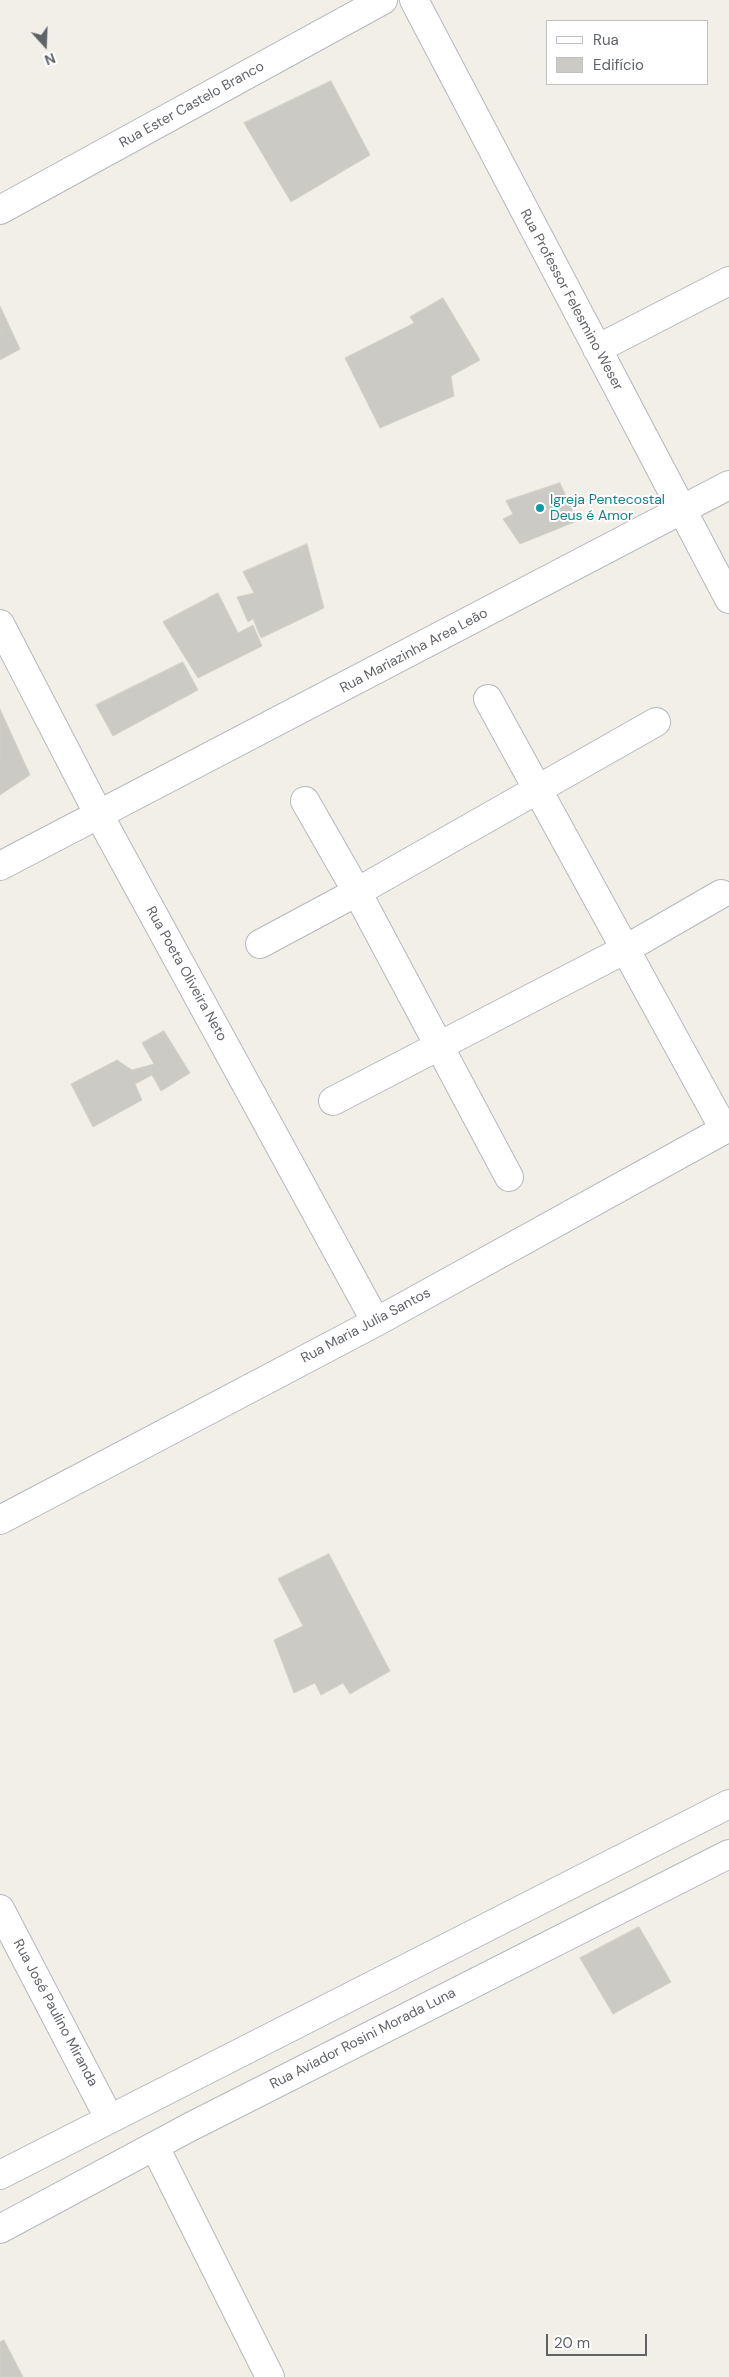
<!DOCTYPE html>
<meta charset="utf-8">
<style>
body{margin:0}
#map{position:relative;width:729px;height:2377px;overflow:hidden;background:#f1efe8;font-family:"DM Sans",sans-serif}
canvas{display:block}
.legend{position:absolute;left:546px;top:20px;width:162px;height:65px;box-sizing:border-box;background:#fff;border:1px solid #bfc1c3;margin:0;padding:6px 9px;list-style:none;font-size:15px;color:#5f6368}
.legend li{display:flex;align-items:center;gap:10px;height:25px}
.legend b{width:25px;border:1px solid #bfc1c3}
.north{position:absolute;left:20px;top:20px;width:50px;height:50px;-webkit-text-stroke:4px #fff;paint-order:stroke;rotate:160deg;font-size:14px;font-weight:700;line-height:20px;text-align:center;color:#5f6368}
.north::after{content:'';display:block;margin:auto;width:18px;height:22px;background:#5f6368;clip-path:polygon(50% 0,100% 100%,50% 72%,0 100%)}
.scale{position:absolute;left:546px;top:2334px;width:101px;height:22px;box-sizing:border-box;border:2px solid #5f6368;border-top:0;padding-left:6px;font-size:15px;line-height:18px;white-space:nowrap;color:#5f6368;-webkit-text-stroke:4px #fff;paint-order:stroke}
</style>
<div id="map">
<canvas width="729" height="2377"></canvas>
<ul class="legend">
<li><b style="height:6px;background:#fff"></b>Rua</li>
<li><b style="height:14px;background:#cccac5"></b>Edifício</li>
</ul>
<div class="north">N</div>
<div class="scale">20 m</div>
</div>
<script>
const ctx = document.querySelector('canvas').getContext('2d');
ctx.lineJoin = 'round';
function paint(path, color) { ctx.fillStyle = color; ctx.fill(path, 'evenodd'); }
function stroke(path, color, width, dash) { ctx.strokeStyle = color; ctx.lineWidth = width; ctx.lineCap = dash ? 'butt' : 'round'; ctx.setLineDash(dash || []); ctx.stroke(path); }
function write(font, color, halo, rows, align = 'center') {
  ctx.font = font + ' "DM Sans",sans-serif'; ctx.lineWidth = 4; ctx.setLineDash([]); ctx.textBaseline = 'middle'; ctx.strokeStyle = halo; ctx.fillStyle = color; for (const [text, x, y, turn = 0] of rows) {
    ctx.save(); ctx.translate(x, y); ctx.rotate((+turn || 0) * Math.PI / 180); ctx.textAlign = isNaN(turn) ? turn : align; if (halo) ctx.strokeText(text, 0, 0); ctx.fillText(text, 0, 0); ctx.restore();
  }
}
const building = new Path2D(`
 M331,81L370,155L291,202L244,123Z
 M443,298L480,360L451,376L454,396L380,428L345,358L414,323L410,317Z
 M0,306L20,349L0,360Z
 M560,483L577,521L520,544L503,519L513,514L506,501Z
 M307,544L324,608L261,638L253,619L248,622L237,597L254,593L243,572Z
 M218,593L238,633L253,625L262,646L198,678L163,622Z
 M183,662L198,690L113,736L96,705Z
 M0,709L30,775L0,795Z
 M164,1031L190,1073L161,1091L152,1075L135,1084L142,1100L93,1127L71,1084L117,1060L132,1070L154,1064L142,1043Z
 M329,1554L390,1671L350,1694L343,1683L321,1695L315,1683L294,1693L274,1640L303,1626L278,1579Z
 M639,1927L671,1982L613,2014L580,1958Z
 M4,2340L23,2377H0V2342Z`);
paint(building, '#cccac5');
stroke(building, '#d6d1c6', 1);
const minor = new Path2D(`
 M414,0L729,599
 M0,210L383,0
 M597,349L729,281
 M0,624L99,815L376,1322
 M488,699L724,1129
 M305,801L357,892L509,1177
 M0,866L729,485
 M260,944L357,892L656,722
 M333,1101L624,950L721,894
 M0,1520L376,1322L729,1127
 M0,1909L109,2118
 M155,2147L270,2377`);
const tertiary = new Path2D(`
 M0,2175L729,1804
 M0,2229L190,2127L729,1854`);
stroke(minor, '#b5b8bc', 30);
stroke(tertiary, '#b5b8bc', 30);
stroke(minor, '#fff', 28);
stroke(tertiary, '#fff', 28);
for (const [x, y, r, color] of [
 [540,508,5,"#0f9aa8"]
]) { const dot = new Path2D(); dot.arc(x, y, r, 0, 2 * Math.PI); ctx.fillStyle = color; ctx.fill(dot); stroke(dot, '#fff', 2); }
write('14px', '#5f6368', '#fff', [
 ["Rua Ester Castelo Branco",192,105,-29],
 ["Rua Professor Felesmino Weser",571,300,62],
 ["Rua Mariazinha Area Leão",414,651,-28],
 ["Rua Poeta Oliveira Neto",186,974,61],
 ["Rua Maria Julia Santos",366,1326,-28],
 ["Rua José Paulino Miranda",55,2013,62],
 ["Rua Aviador Rosini Morada Luna",363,2039,-27]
]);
write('14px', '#0d838f', '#fff', [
 ["Igreja Pentecostal",550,500],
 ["Deus é Amor",550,516]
], 'left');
</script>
